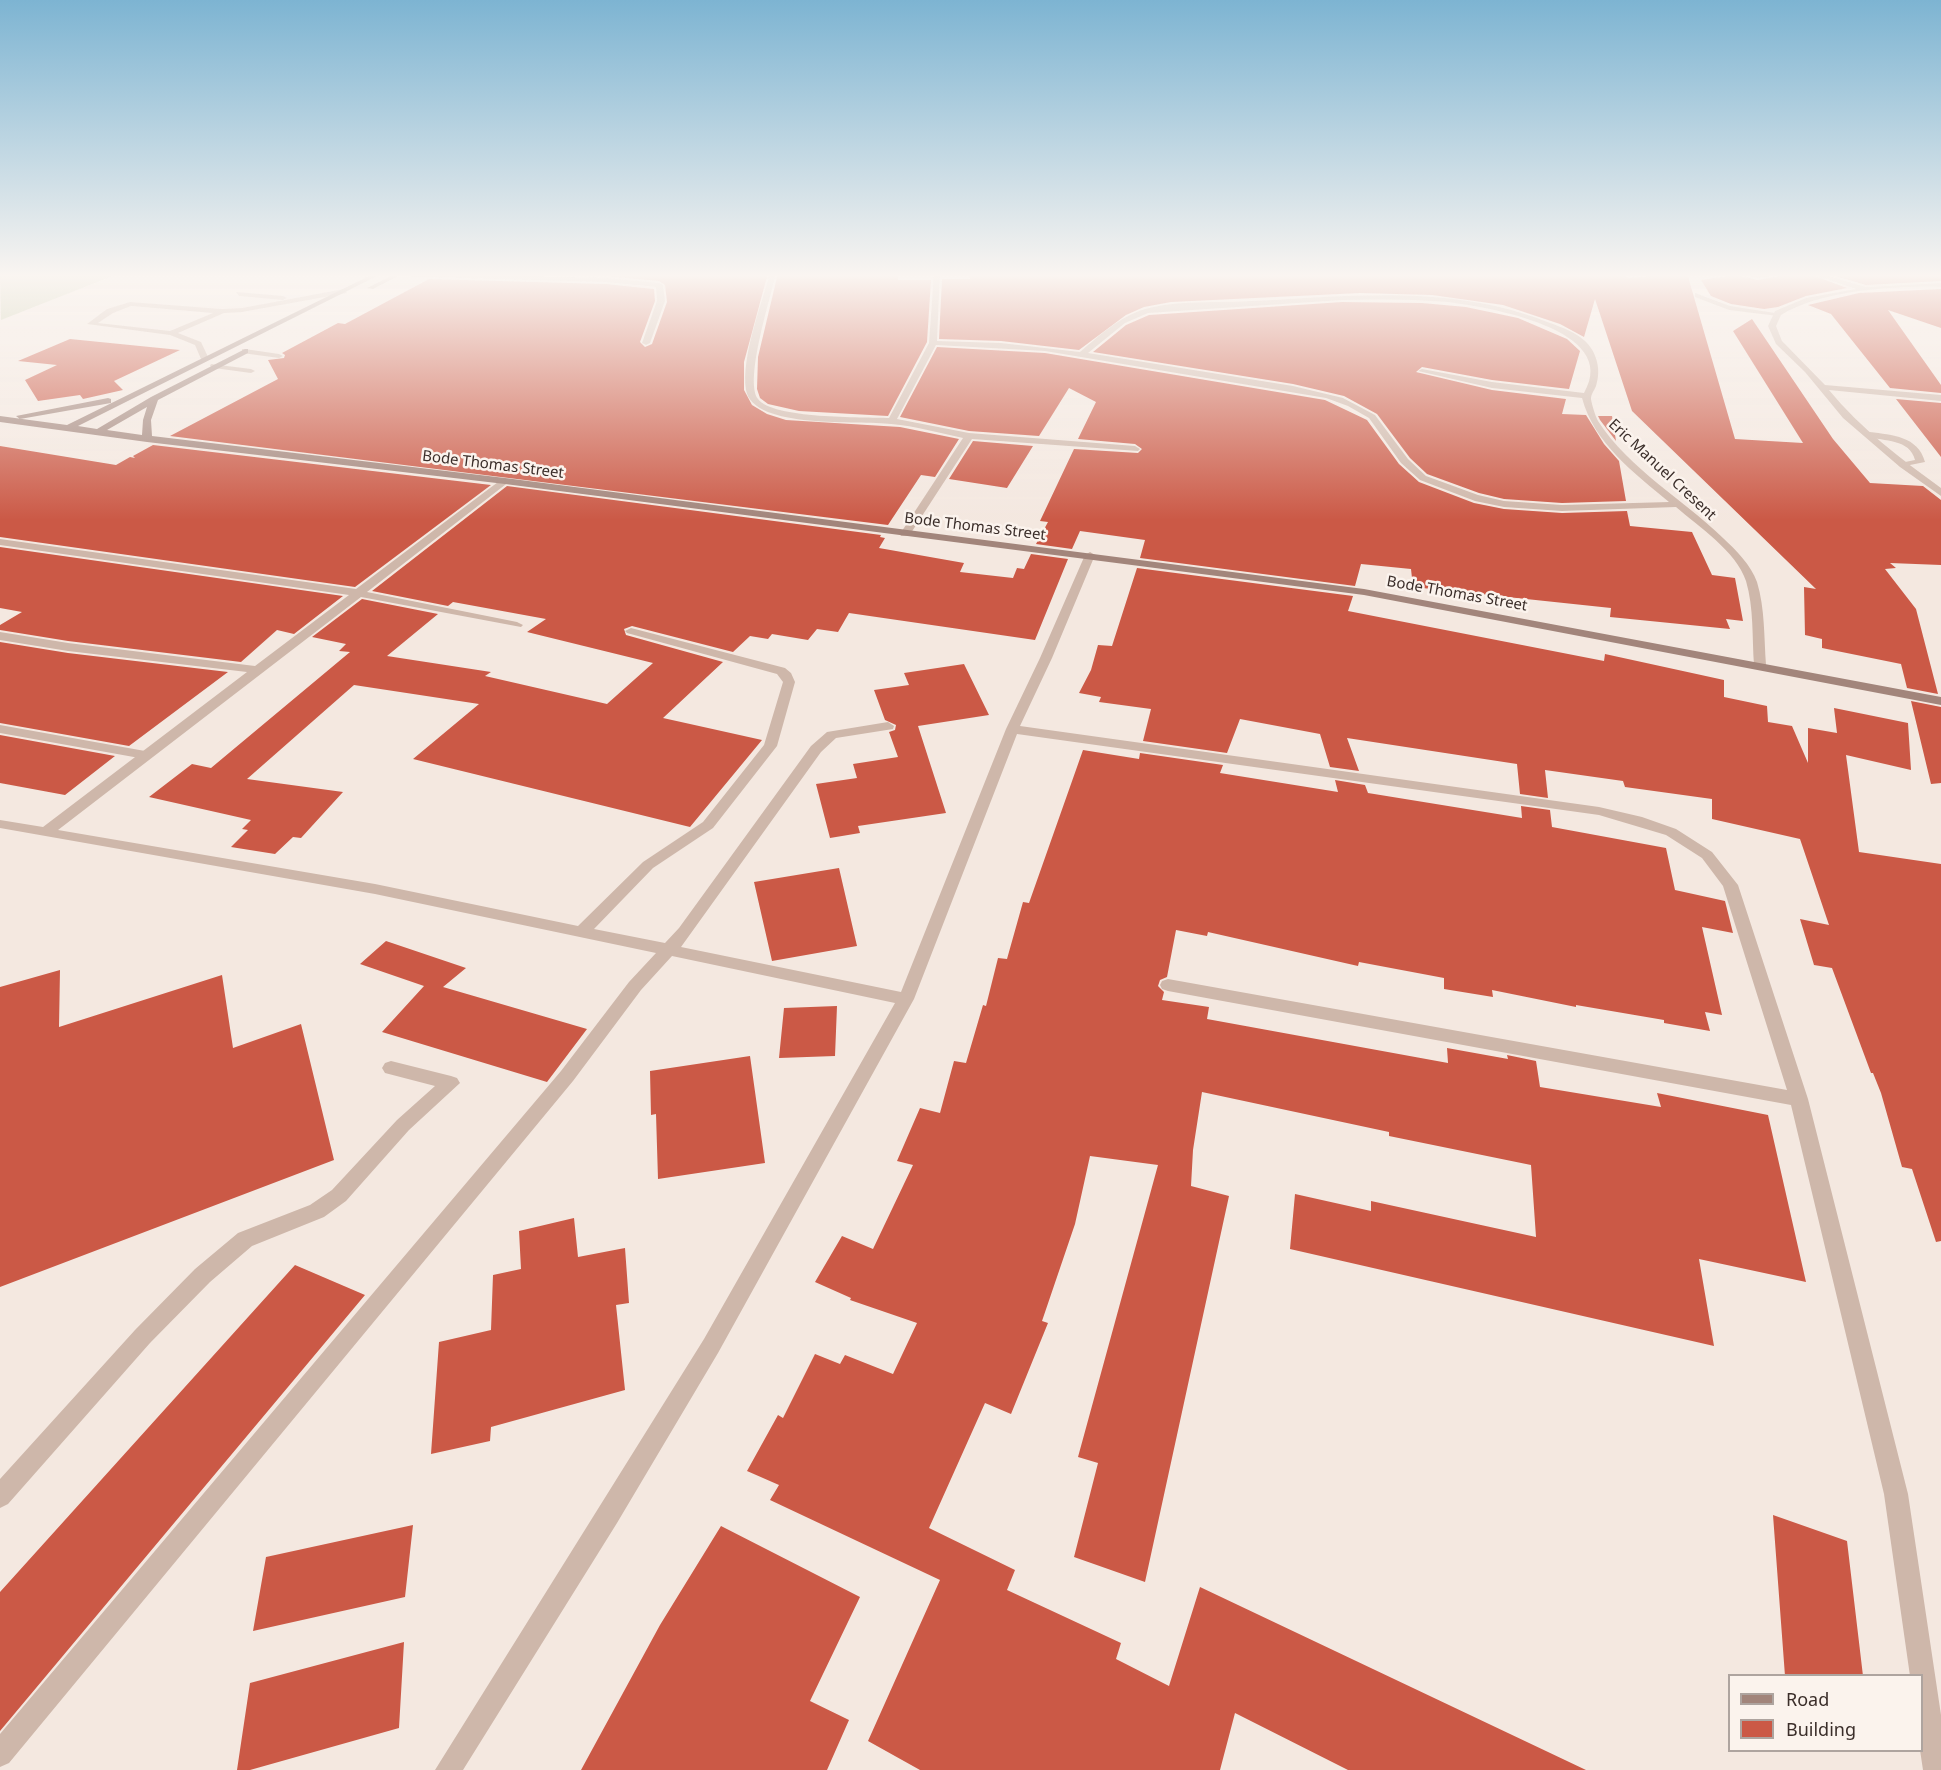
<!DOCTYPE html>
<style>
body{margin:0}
#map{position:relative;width:1941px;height:1770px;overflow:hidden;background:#f4e8e0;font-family:"Noto Sans",sans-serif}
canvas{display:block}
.legend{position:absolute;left:1728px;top:1674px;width:195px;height:78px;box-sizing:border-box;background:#fbf3ed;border:2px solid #aea49f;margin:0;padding:8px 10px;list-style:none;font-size:18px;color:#3b2e2a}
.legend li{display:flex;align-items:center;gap:12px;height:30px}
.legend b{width:30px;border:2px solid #aea49f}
</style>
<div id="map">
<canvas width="1941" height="1770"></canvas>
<ul class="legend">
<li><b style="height:8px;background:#a2857b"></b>Road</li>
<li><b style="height:16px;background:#cb5946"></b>Building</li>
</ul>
</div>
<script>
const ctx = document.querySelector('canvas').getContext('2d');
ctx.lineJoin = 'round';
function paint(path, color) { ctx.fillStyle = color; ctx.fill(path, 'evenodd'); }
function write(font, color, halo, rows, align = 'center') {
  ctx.font = font + ' "Noto Sans",sans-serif'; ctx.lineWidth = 5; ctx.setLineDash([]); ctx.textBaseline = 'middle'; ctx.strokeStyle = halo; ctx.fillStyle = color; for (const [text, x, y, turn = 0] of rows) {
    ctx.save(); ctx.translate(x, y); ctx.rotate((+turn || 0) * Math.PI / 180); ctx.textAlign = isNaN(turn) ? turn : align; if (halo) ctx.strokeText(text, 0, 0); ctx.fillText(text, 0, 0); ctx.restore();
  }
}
paint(new Path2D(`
 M0,273H120L1,320Z`), '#bcc59e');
paint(new Path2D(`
 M473,273H768L744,362V390L752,405L767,414L786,420L900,427L959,439L935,477L921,475L888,525L170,436L278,379L268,360L284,358L285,355L282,353L338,323L345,324L429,279L606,284L654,289L655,301L640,342L645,347L652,344L667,302L665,285L659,281L606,276Z
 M778,273H898V280H931L927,342L888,416L799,411L768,404L760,398L757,389L758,357Z
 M968,273H1027L1030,276L1056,273H1614L1629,278L1687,273L1735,439L1803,443L1733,331L1752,319L1833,439L1870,483L1923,486L1941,500V565L1890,563L1896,568L1885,569L1916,609L1938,694L1907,688L1901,664L1822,648V639L1805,635L1804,587L1816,589L1632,411L1595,299L1584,337L1560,324L1503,305L1432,295L1360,293L1171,302L1144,307L1126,315L1079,350L1001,341L939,339L942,279H970Z
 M1796,273H1807L1847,288L1806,296L1778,307L1764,309L1731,304L1711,296L1701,280L1735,275L1758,280Z
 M1825,273H1941V281L1866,285Z
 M1941,289V328L1888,310L1941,385V393L1890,388L1831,314L1808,305L1859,293Z
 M1342,302L1422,303L1466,307L1518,318L1567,339L1580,351L1569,389L1492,380L1422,367L1416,372L1492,390L1566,399L1562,414L1586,415L1604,444L1619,461L1626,501L1562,503L1504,499L1479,493L1427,474L1410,458L1377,414L1344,396L1293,384L1093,352L1126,325L1149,315Z
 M70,339L180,350L114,381L123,390L83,399L80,395L38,401L25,380L57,365L18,361Z
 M937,347L1045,353L1325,400L1367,420L1399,464L1419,482L1474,503L1504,509L1562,513L1627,511L1630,526L1692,532L1712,575L1735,578L1743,621L1726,619L1730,629L1610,617L1611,608L1413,587L1411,569L1361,564L1355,586L1140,558L1145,540L1080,531L1072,549L1036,544L1048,522L1040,521L1074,449L1138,453L1142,449L1135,444L1078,439L1096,402L1069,388L1039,436L969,431L900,417Z
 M1896,399L1941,403V457Z
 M1598,416H1612L1616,441L1600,420Z
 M973,441L1033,446L1007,488L949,479Z
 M153,445L491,485L355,587L0,537V446L116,465L130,457L135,458L133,456Z
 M507,486L881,535L880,537L885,538L879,548L964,563L960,572L1013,578L1017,568L1024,569L1031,554L1068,559L1035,640L849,613L838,632L817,629L808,640L772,634L768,639L750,636L733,652L632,626L624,629L626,635L723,662L663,718L762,740L690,827L413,759L479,704L354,685L247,779L343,792L301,838L293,837L275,854L231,847L248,830L242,829L251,820L149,797L192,764L211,768L350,652L339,651L346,644L312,637L362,599L438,614L387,656L491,672L485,676L607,704L653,663L527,632L546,619L453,602L448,606L372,591Z
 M0,547L343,596L294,634L277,630L241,662L68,641L0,630V625L22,612L0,608Z
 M1137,568L1353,596L1348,611L1604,661L1605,654L1724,680V697L1767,706L1768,722L1792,726L1808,763V728L1837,733L1834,708L1908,723L1911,770L1846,755L1859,852L1941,864V1241L1936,1242L1912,1169L1902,1167L1881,1093L1873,1073H1871L1832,968L1814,965L1800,919L1829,925L1800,839L1712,819V799L1625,787L1623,781L1545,770L1548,798L1520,794L1517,764L1347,738L1359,771L1330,767L1320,734L1240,719L1227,753L1143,741L1151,709L1099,702L1101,697L1079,693L1091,670L1098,645L1112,646Z
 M0,642L68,653L228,672L129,746L0,723Z
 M964,664L989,715L918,726L946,813L858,826L860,833L830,838L816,784L857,778L853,764L898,757L889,732L895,730L896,725L885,720L874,690L909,685L904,673Z
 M1911,701L1941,707V783L1931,784Z
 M0,735L115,756L65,795L0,783Z
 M1083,750L1139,759L1140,753L1223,765L1220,773L1338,792L1335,780L1365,785L1368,793L1522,818L1521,806L1550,810L1552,827L1666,848L1675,890L1725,901L1733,933L1702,927L1722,1015L1705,1012L1710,1031L1664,1023V1020L1576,1005V1007L1492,990L1493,997L1444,989V978L1359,962L1358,966L1208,932L1207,936L1176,930L1167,977L1160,980L1158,986L1164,992L1162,1000L1209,1007L1207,1019L1448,1063L1447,1048L1508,1059L1507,1055L1536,1061L1540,1087L1661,1107L1657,1093L1768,1115L1806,1282L1699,1259L1714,1346L1290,1249L1295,1194L1371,1211V1201L1536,1237L1531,1165L1389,1136V1132L1202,1092L1193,1150L1191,1186L1229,1196L1145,1582L1074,1557L1098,1463L1078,1457L1158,1165L1090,1156L1075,1224L1042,1321L1048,1323L1011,1414L985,1403L929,1528L1015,1570L1007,1590L1121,1643L1116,1659L1169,1686L1200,1587L1586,1770H1348L1235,1713L1220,1770H920L868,1741L940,1580L770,1500L779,1485L747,1471L778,1415L783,1418L815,1354L840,1364L845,1355L893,1374L917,1323L850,1300L851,1298L815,1282L842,1236L873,1249L913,1165L897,1161L920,1108L940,1113L954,1061L966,1063L983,1005L986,1006L998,958L1007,959L1023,902L1029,903Z
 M839,868L857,946L772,961L754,882Z
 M386,941L466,968L443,987L587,1029L547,1082L382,1032L424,986L360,964Z
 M60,970L59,1027L222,975L233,1048L301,1024L334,1160L0,1287V987Z
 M837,1006L835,1056L779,1058L784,1008Z
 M750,1056L765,1163L658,1179L656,1114L651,1115L650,1071Z
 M574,1218L578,1257L625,1248L629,1303L616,1305L625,1390L491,1427L490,1441L431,1454L439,1342L491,1330L493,1275L521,1269L519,1231Z
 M295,1265L365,1295L0,1731V1592Z
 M1773,1515L1847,1541L1863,1676H1785Z
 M413,1525L405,1597L253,1631L266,1557Z
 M721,1526L860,1597L810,1701L849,1720L827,1770H581L660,1625Z
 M404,1642L399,1728L250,1770H237L250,1683Z`), '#cb5946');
paint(new Path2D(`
 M344,289L347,293L242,312L224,313L178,333L201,342L209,359L205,361L201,359L195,345L170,335L87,324L107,309L130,302L222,309L242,308ZM131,306L213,313L170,331L98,323L113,313Z
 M236,292L283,296L287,298L283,300L239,296Z
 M1695,293L1730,306L1782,314L1778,316L1729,310L1695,297Z
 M245,349L279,354L283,356L279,358L242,353V349Z
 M211,364L251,369L255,371L251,373L214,368L210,366Z
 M1870,432C1892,435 1918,436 1925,462L1900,467V463L1915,460C1910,439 1884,441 1867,437V433Z
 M0,725L145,751L152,755L145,759L0,733Z
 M391,1061L451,1076L457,1078L460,1083L409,1130L346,1201L324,1217L252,1246L210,1282L150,1343L8,1504L0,1508V1479L135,1330L195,1269L238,1233L310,1205L332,1190L397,1120L435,1086L385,1073L382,1068L385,1063Z`), '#ceb7aa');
paint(new Path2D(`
 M396,273L606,278L659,283L663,285L665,301L650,343L646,345L642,343L657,301L656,287L606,282L394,276Z
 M770,273H776C771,297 744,380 758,399C772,419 864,417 889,418L929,343L934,273H940L937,341L1001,343L1080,352C1100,335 1119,317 1145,309C1178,300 1217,303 1252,301C1347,296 1445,285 1537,318C1552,324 1567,328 1580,337C1596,348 1602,368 1596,386C1594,391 1591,394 1591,399C1592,405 1595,415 1598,421C1629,469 1683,499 1723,538C1736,550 1751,565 1757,582C1765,608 1764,638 1766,665L1760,669L1754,665C1752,638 1754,608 1746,581C1736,551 1699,527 1676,507L1562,511L1504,507L1475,501L1420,480L1401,463L1369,418L1348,406L1326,398L1045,351L936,345L897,419L969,433L1135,446L1140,449L1138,451L972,439L909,536H901L900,534L963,438C940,433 915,426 891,424C860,420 753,430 746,390C741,357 761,306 770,273ZM1342,300C1378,299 1413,299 1448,302C1487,307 1622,329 1584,393L1492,382L1422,369L1418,371L1492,388L1582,398C1594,443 1634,473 1669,502L1562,505L1504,501L1478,495L1426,476L1408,459L1375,415L1343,398L1293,386L1088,353L1125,323L1148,313Z
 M1734,273H1794L1758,278Z
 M1809,273H1818L1866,287L1941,283V287C1892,286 1823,290 1781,315L1776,326L1782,341L1825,385L1941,395V401L1829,390C1861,429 1901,459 1941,488V496L1900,467L1843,418L1805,372L1776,344L1768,326L1775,311L1806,298L1856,289Z
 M502,479L510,481L367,592L517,622L523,625L521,627L361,597L58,830L375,884L578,926L643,862L703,822L764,745L783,682L777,674L627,633L625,631L631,628L785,668L791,673L795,682L777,746L713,828L653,868L594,929L665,943L679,928L811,746L827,732L888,722L894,726L893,729L836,738L821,752L681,947L901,992L1006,729L1040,658L1085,555L1090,552L1095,555L1052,658L1020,726L1599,807L1642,817L1676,829L1712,852L1738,885L1808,1099L1908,1494L1941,1715V1770H1923L1920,1750L1922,1676H1910L1884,1494L1791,1105L1168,991L1162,989L1160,985L1162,981L1168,979L1787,1090L1723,886L1702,858L1666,835L1599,815L1017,734L914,999L718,1353L617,1523L463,1770H435L704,1339L895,1003L672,956L641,990L573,1081L9,1763L0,1767V1734L561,1071L629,982L656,953L375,894L0,828V820L43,827L247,672L68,651L0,640V632L68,643L255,666L349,595L0,545V539L356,589Z`), '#ceb7aa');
paint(new Path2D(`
 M375,273H383L78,426L97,429L151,397L245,349H248V353L158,400L151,420L152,436L505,478L1364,589L1941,697V705L1364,595L505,484L147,442L0,422V416L67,425ZM147,407L143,420L142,435L107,430Z
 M397,273H404L373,289L367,288Z
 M108,398L111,399V403L20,419L16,416Z`), '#a2857b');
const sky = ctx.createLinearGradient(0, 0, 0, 520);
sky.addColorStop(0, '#7db4d2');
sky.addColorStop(0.53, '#faf5f1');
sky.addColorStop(1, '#faf5f100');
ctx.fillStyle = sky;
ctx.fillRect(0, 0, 1941, 520);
write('15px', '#3b2e2a', '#fbf3ed', [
 ["Bode Thomas Street",493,465,7],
 ["Eric Manuel Cresent",1662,470,43],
 ["Bode Thomas Street",975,527,7],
 ["Bode Thomas Street",1457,594,10]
]);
</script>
